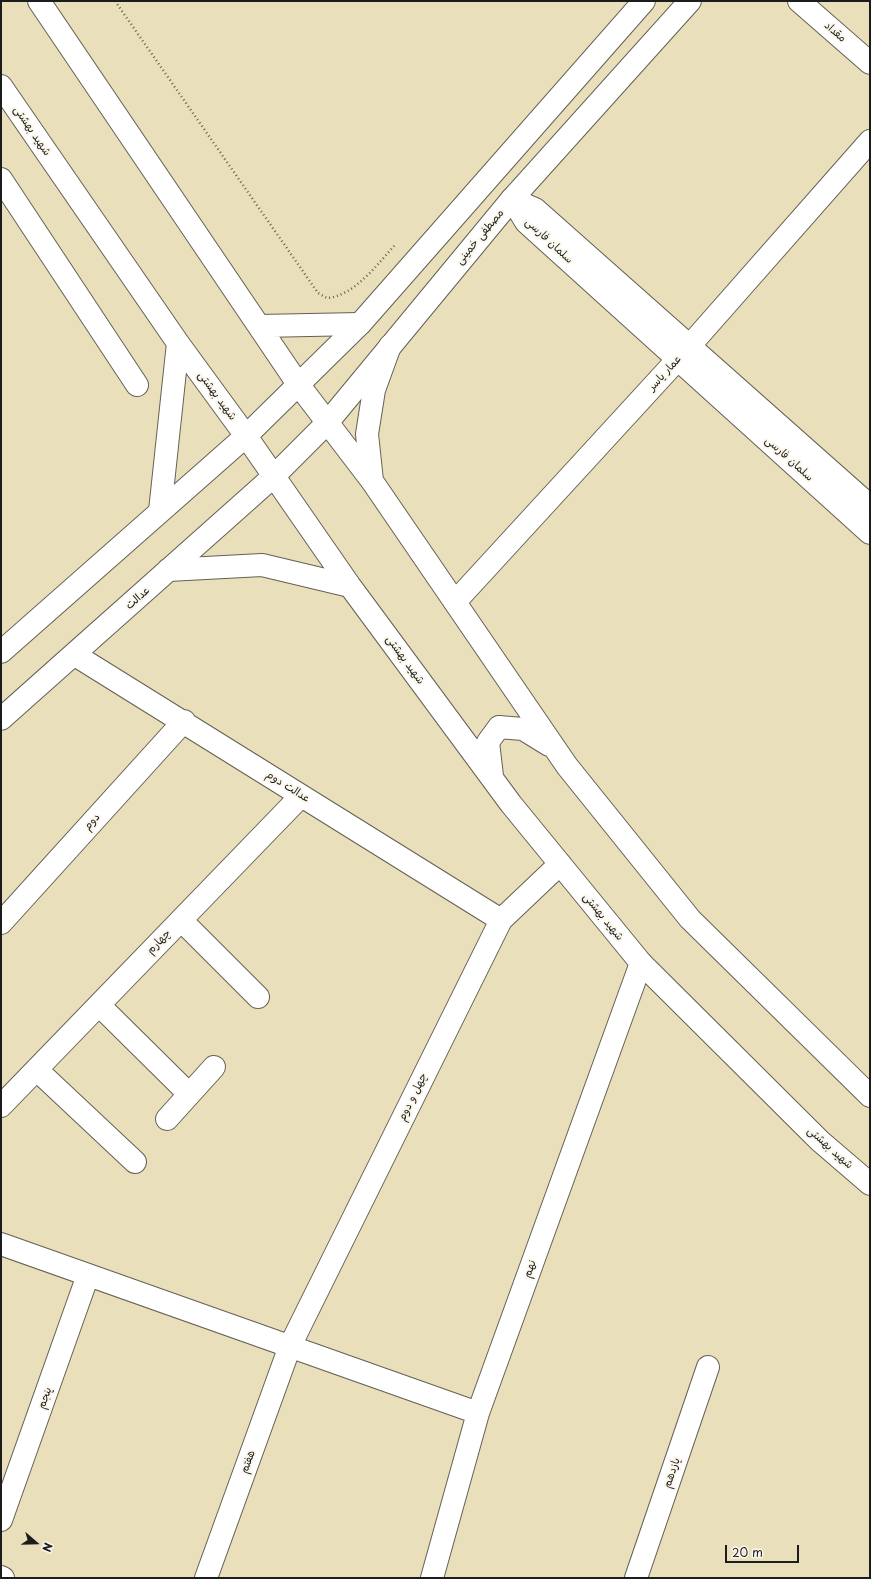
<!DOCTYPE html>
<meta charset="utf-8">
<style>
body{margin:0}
#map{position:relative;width:871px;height:1579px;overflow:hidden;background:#eadfbb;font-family:"Playpen Sans",sans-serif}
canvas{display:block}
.frame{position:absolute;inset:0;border:2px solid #1c1c1c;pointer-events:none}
.north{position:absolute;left:16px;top:1523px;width:40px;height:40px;-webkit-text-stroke:3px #fbf7ec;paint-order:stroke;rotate:110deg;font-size:11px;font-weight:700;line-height:16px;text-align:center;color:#1c1c1c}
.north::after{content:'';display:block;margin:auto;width:14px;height:18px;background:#1c1c1c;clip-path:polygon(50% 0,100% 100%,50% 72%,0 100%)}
.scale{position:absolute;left:725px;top:1545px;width:74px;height:18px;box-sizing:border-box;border:2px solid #1c1c1c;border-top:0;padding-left:5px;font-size:12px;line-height:14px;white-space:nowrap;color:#1c1c1c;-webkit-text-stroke:3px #fbf7ec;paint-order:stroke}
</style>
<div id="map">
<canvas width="871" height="1579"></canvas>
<div class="frame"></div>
<div class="north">N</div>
<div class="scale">20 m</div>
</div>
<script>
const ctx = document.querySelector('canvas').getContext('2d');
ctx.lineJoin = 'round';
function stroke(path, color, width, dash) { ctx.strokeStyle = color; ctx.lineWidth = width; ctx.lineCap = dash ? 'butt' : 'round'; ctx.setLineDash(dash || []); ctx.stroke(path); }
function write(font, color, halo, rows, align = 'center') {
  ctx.font = font + ' "Playpen Sans","Playpen Sans Arabic",sans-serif'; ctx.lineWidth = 4; ctx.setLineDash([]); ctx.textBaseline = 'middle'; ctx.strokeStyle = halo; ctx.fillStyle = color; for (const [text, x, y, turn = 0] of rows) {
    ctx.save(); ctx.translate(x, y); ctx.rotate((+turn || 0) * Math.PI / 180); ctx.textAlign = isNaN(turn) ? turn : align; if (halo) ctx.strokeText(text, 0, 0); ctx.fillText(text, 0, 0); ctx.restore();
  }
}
const street = new Path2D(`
 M799,1L870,63
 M1,179L137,385
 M512,199L526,222L870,533
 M512,199L535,209L870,506
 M455,602L678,359L870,141
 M75,655L501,920
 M181,920L258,997
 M1,923L184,721
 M99,1005L189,1094
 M37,1070L135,1162
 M1,1106L301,796
 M167,1119L214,1067
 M1,1244L478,1413
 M1,1520L88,1275
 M1,1577L3,1578
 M206,1578L290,1346L501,920L560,864
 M432,1578L478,1413L641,963
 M636,1578L708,1367`);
const secondary = new Path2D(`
 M1,652L246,436L360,324L644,1
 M1,719L274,476L327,423L512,199L690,1`);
const primary = new Path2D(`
 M39,1L298,384L372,481L567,766L690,919L870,1096
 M1,86L178,343L246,436L350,586L511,804L641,963L820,1141L870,1184
 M259,326L360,324
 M372,481L367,434L374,390L390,346
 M160,511L178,343
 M168,570L262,565L350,586
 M492,776L488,742L499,727L523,729L549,745`);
stroke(street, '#646054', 24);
stroke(secondary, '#646054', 24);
stroke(primary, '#646054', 24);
stroke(new Path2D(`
 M115,1L318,293L327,298C355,296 378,263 396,244`), '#646054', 2.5, [1, 3]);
stroke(street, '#fff', 22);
stroke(secondary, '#fff', 22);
stroke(primary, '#fff', 22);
write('11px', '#1c1c1c', '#fbf7ec', [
 ["مقداد",835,32,41],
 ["شهید بهشتی",32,131,56],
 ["مصطفی خمینی",480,237,-50],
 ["سلمان فارسی",549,241,43],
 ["عمار یاسر",665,373,-48],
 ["شهید بهشتی",217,396,54],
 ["سلمان فارسی",789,459,42],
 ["عدالت",138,598,-42],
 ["شهید بهشتی",405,660,54],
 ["عدالت دوم",288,787,32],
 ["دوم",92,822,-48],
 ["شهید بهشتی",603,917,51],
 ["چهارم",159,942,-46],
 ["چهل و دوم",413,1097,-64],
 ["شهید بهشتی",830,1148,42],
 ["نهم",530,1269,-70],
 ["پنجم",45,1398,-70],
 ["هفتم",248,1462,-70],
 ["یازدهم",672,1473,-71]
]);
</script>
